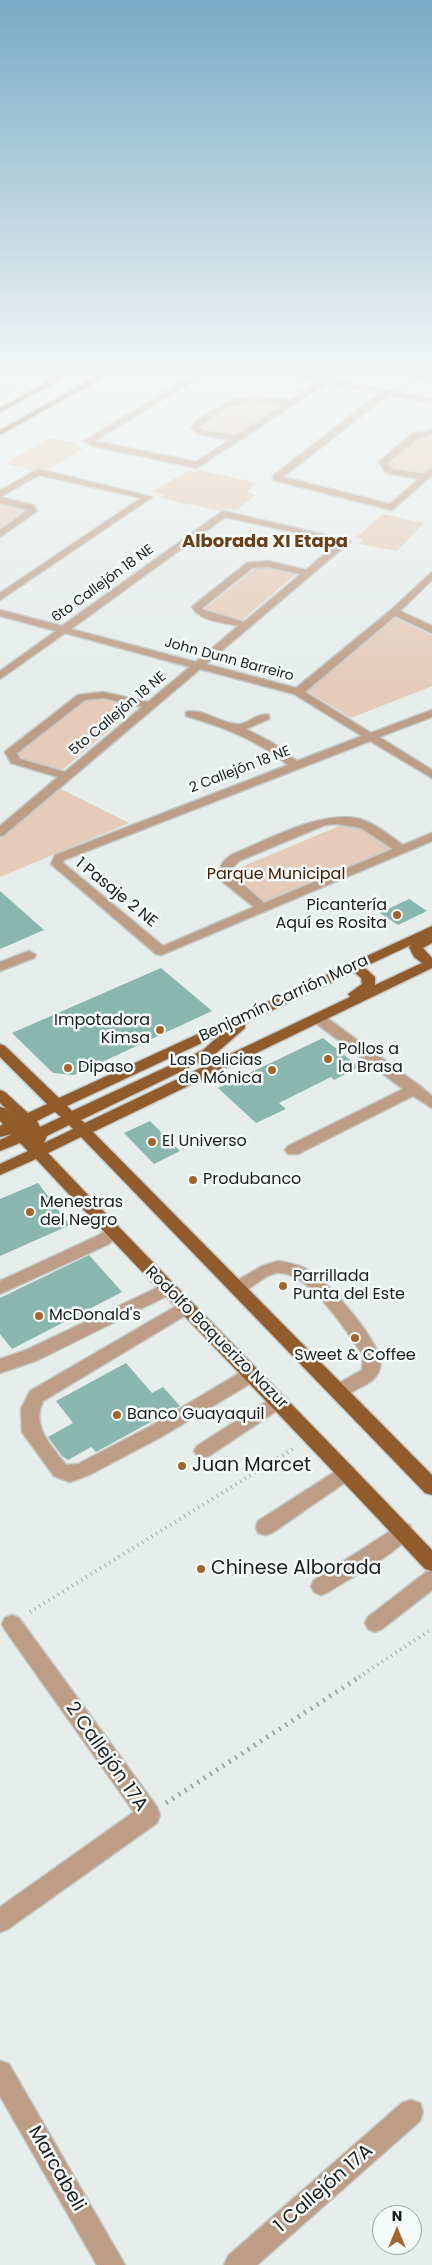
<!DOCTYPE html>
<meta charset="utf-8">
<style>
body{margin:0}
#map{position:relative;width:432px;height:2265px;overflow:hidden;background:#e6edeb;font-family:Poppins,sans-serif}
canvas{display:block}
.north{position:absolute;left:372px;top:2205px;width:50px;height:50px;box-sizing:border-box;background:#f3faf9;border:1px solid #9da2a1;border-radius:50%;rotate:0deg;font-size:14px;font-weight:700;line-height:20px;text-align:center;color:#1c1f1e}
.north::after{content:'';display:block;margin:auto;width:18px;height:22px;background:#a4652c;clip-path:polygon(50% 0,100% 100%,50% 72%,0 100%)}
</style>
<div id="map">
<canvas width="432" height="2265"></canvas>
<div class="north">N</div>
</div>
<script>
const ctx = document.querySelector('canvas').getContext('2d');
ctx.lineJoin = 'round';
function paint(path, color) { ctx.fillStyle = color; ctx.fill(path, 'evenodd'); }
function stroke(path, color, width, dash) { ctx.strokeStyle = color; ctx.lineWidth = width; ctx.lineCap = dash ? 'butt' : 'round'; ctx.setLineDash(dash || []); ctx.stroke(path); }
function write(font, color, halo, rows, align = 'center') {
  ctx.font = font + ' Poppins,sans-serif'; ctx.lineWidth = 5; ctx.setLineDash([]); ctx.textBaseline = 'middle'; ctx.strokeStyle = halo; ctx.fillStyle = color; for (const [text, x, y, turn = 0] of rows) {
    ctx.save(); ctx.translate(x, y); ctx.rotate((+turn || 0) * Math.PI / 180); ctx.textAlign = isNaN(turn) ? turn : align; if (halo) ctx.strokeText(text, 0, 0); ctx.fillText(text, 0, 0); ctx.restore();
  }
}
paint(new Path2D(`
 M253,399L283,405L235,437L200,427V425L235,401Z
 M423,435H432V467L422,475C411,473 391,473 386,462Z
 M49,438L77,443L75,446L83,449L49,469L31,470L6,464Z
 M199,470L257,483L247,492L256,495L237,510L225,508L221,511L161,498L164,495L151,492L188,471L196,472Z
 M0,504L23,511L25,515L0,532Z
 M383,514L424,523L397,551L360,544L363,539L355,538Z
 M257,567H266L297,573L241,621L203,610Z
 M395,618L432,635V686L351,718L307,691Z
 M105,698L136,707L61,771L24,761L20,756L19,751L86,699Z
 M57,787L129,823L0,877V833Z
 M344,824L367,830L394,848L263,903L232,873L239,868Z`), '#e5cbb8');
paint(new Path2D(`
 M0,891L44,930L0,949Z
 M409,899L427,911L398,925L380,913Z
 M161,968L212,1011L74,1075L53,1073L12,1033Z
 M323,1038L359,1067L334,1080L331,1077L279,1103L286,1109L256,1123L218,1088Z
 M150,1121L180,1151L154,1164L124,1133Z
 M38,1183L70,1225L0,1256V1199Z
 M89,1255L122,1292L12,1349L0,1334V1298Z
 M126,1363L152,1393L163,1387L180,1406L96,1452L91,1447L68,1460L62,1456L48,1437L73,1423L56,1401Z`), '#89b7ad');
const minor = new Path2D(`
 M201,371H210L94,441L196,462L230,440L197,434L191,427C197,419 205,415 213,410C241,393 258,395 289,401L319,382L272,371H289L324,378L334,371H343L332,380L432,399V403L388,395L283,477L390,504L419,479L386,473L379,462L412,434L432,430V434L418,438L387,463L392,469L423,474L432,468V475L392,510L273,480V476L380,393L327,383L197,468L93,446L84,441ZM251,400L283,405L235,436L203,430L199,427L227,408Z
 M387,371H404L431,378L427,380Z
 M38,469L152,497L0,600V593L141,498L39,475L0,497L33,505L37,511L0,537V530L28,510L0,503V491Z
 M223,511L351,541L206,664L296,688L391,610L432,572V580L400,611L432,626V633L395,616L305,692L371,733L432,710V717L379,737L432,770V778L370,741L64,860L63,863L163,946L254,907L224,883L218,873L223,862L231,855C266,841 322,809 360,819C376,824 389,835 403,845L432,833V841L161,955L156,954L51,864L55,855L288,765C257,740 224,727 186,716V712C202,708 220,723 236,724C247,726 257,712 269,715V719L246,729L273,743L297,761L362,736L294,694L200,669L4,835L0,836V826L58,777L11,763L5,752L7,750L78,695L103,692L148,702L190,667L65,633L0,679V671L56,631L0,616V610L62,626ZM225,517L339,542L306,570L268,561L247,563L194,605L192,607C201,622 223,622 238,626L196,662L71,629ZM268,567L301,574L244,622L204,610L202,608L252,568ZM103,698L142,707L65,772L20,759L17,753L85,700ZM336,824L361,828L393,849L264,903L230,873L233,867L239,861L325,825Z
 M29,951L36,955L34,958L0,971V962Z
 M318,1014L323,1015L420,1086L432,1096V1108L413,1096L298,1154H288L285,1150L288,1146L403,1089L313,1021L311,1018L313,1015Z
 M113,1226L119,1228L121,1232L109,1244L0,1294V1281L97,1236Z
 M278,1261C290,1263 300,1265 310,1271C329,1283 386,1346 380,1368C377,1379 369,1383 359,1388C350,1393 342,1400 332,1397L329,1392L332,1387L362,1370L363,1355C348,1333 307,1268 276,1273C265,1275 253,1287 243,1292L237,1294L231,1292L229,1288L231,1284L262,1266Z
 M167,1283L173,1285L175,1289L173,1293L38,1360L0,1373V1359L26,1350Z
 M185,1301L191,1302L193,1307L191,1312L43,1401C31,1427 51,1445 66,1465L78,1464L149,1427L246,1369L252,1367L258,1369L261,1374L258,1379L161,1437L89,1475L70,1482L54,1476L22,1432L21,1409L30,1391Z
 M278,1394L284,1396L287,1401L284,1406L209,1456L203,1458L197,1456L194,1451L197,1446Z
 M347,1464L353,1467L356,1472L353,1477L272,1533L265,1535L258,1533L256,1527L258,1521Z
 M403,1523L410,1525L412,1531C403,1551 348,1579 328,1592L321,1595L314,1592L311,1586L314,1580Z
 M432,1570V1590L382,1629L375,1632L368,1629L365,1623L368,1617L425,1573Z
 M12,1615L19,1618L157,1807L160,1815L157,1823L8,1929L0,1932V1907L134,1812L5,1630L2,1624L5,1618Z
 M0,2061L9,2064L125,2265H97L0,2096Z
 M411,2100L420,2103L423,2112L420,2121L257,2265H224L228,2256L402,2103Z`);
const major = new Path2D(`
 M67,371H76L0,413V408Z
 M106,371H115L0,435V430Z
 M432,926V943L423,948L432,958V968L93,1132L432,1475V1495L425,1493L81,1137L48,1153C175,1287 305,1416 432,1550V1571L425,1569C297,1431 164,1297 36,1159L0,1175V1164L28,1151L20,1143L0,1151V1140L12,1134L0,1137V1126L3,1124L0,1121V1107L5,1108L16,1118L0,1103V1090L5,1092L28,1113L47,1104L0,1057V1044L5,1046L59,1098ZM411,945L409,947L414,957L422,963L375,985V977L364,967ZM354,972L361,978L362,984L348,994L350,997L85,1123L81,1120L213,1056L245,1028V1023ZM221,1034L203,1050L72,1111L67,1106ZM55,1112L61,1117L40,1127L37,1121ZM69,1125L73,1129L44,1143L47,1136Z`);
stroke(minor, '#c2c8c6', 3);
stroke(major, '#c2c8c6', 3);
stroke(new Path2D(`
 M0,384L14,387`), '#a0a6a4', 2, [0.5, 2]);
stroke(new Path2D(`
 M30,1612L296,1447
 M359,1677L432,1629`), '#a0a6a4', 4, [1, 4.5]);
stroke(new Path2D(`
 M166,1803L361,1676`), '#a0a6a4', 5, [2, 5.5]);
paint(minor, '#bd9d85');
paint(major, '#915b2c');
const sky = ctx.createLinearGradient(0, 0, 0, 689);
sky.addColorStop(0, '#77aac5');
sky.addColorStop(0.54, '#f4f7f6');
sky.addColorStop(1, '#f4f7f600');
ctx.fillStyle = sky;
ctx.fillRect(0, 0, 432, 689);
for (const [x, y, r, color] of [
 [397,915,5,"#a4652c"],
 [160,1030,5,"#a4652c"],
 [328,1059,5,"#a4652c"],
 [68,1068,5,"#a4652c"],
 [272,1070,5,"#a4652c"],
 [152,1142,5,"#a4652c"],
 [193,1180,5,"#a4652c"],
 [30,1212,5,"#a4652c"],
 [283,1286,5,"#a4652c"],
 [39,1316,5,"#a4652c"],
 [355,1338,5,"#a4652c"],
 [117,1415,5,"#a4652c"],
 [182,1466,5,"#a4652c"],
 [201,1569,5,"#a4652c"]
]) { const dot = new Path2D(); dot.arc(x, y, r, 0, 2 * Math.PI); ctx.fillStyle = color; ctx.fill(dot); stroke(dot, '#f3faf9', 2); }
write('14px', '#1c1f1e', '#f3faf9', [
 ["6to Callejón 18 NE",103,584,-36],
 ["John Dunn Barreiro",229,660,15],
 ["5to Callejón 18 NE",118,714,-40],
 ["2 Callejón 18 NE",240,770,-21]
]);
write('16px', '#422203', '#f3faf9', [
 ["Parque Municipal",276,875]
]);
write('16px', '#1c1f1e', '#f3faf9', [
 ["1 Pasaje 2 NE",116,893,39],
 ["Benjamín Carrión Mora",284,999,-25],
 ["Rodolfo Baquerizo Nazur",216,1338,45]
]);
write('16px', '#1c1f1e', '#f3faf9', [
 ["Picantería",387,906,"right"],
 ["Aquí es Rosita",387,924,"right"],
 ["Impotadora",150,1021,"right"],
 ["Kimsa",150,1039,"right"],
 ["Pollos a",338,1050],
 ["la Brasa",338,1068],
 ["Las Delicias",262,1061,"right"],
 ["de Mónica",262,1079,"right"],
 ["Dipaso",78,1068],
 ["El Universo",162,1142],
 ["Produbanco",203,1180],
 ["Menestras",40,1203],
 ["del Negro",40,1221],
 ["Parrillada",293,1277],
 ["Punta del Este",293,1295],
 ["McDonald's",49,1316],
 ["Sweet & Coffee",355,1356,"center"],
 ["Banco Guayaquil",127,1415]
], 'left');
write('bold 18px', '#6a3f18', '#f3faf9', [
 ["Alborada XI Etapa",265,542]
]);
write('19px', '#1c1f1e', '#f3faf9', [
 ["Juan Marcet",192,1466],
 ["Chinese Alborada",211,1569]
], 'left');
write('19px', '#1c1f1e', '#f3faf9', [
 ["2 Callejón 17A",106,1757,55],
 ["Marcabeli",56,2169,60],
 ["1 Callejón 17A",324,2189,-41]
]);
</script>
